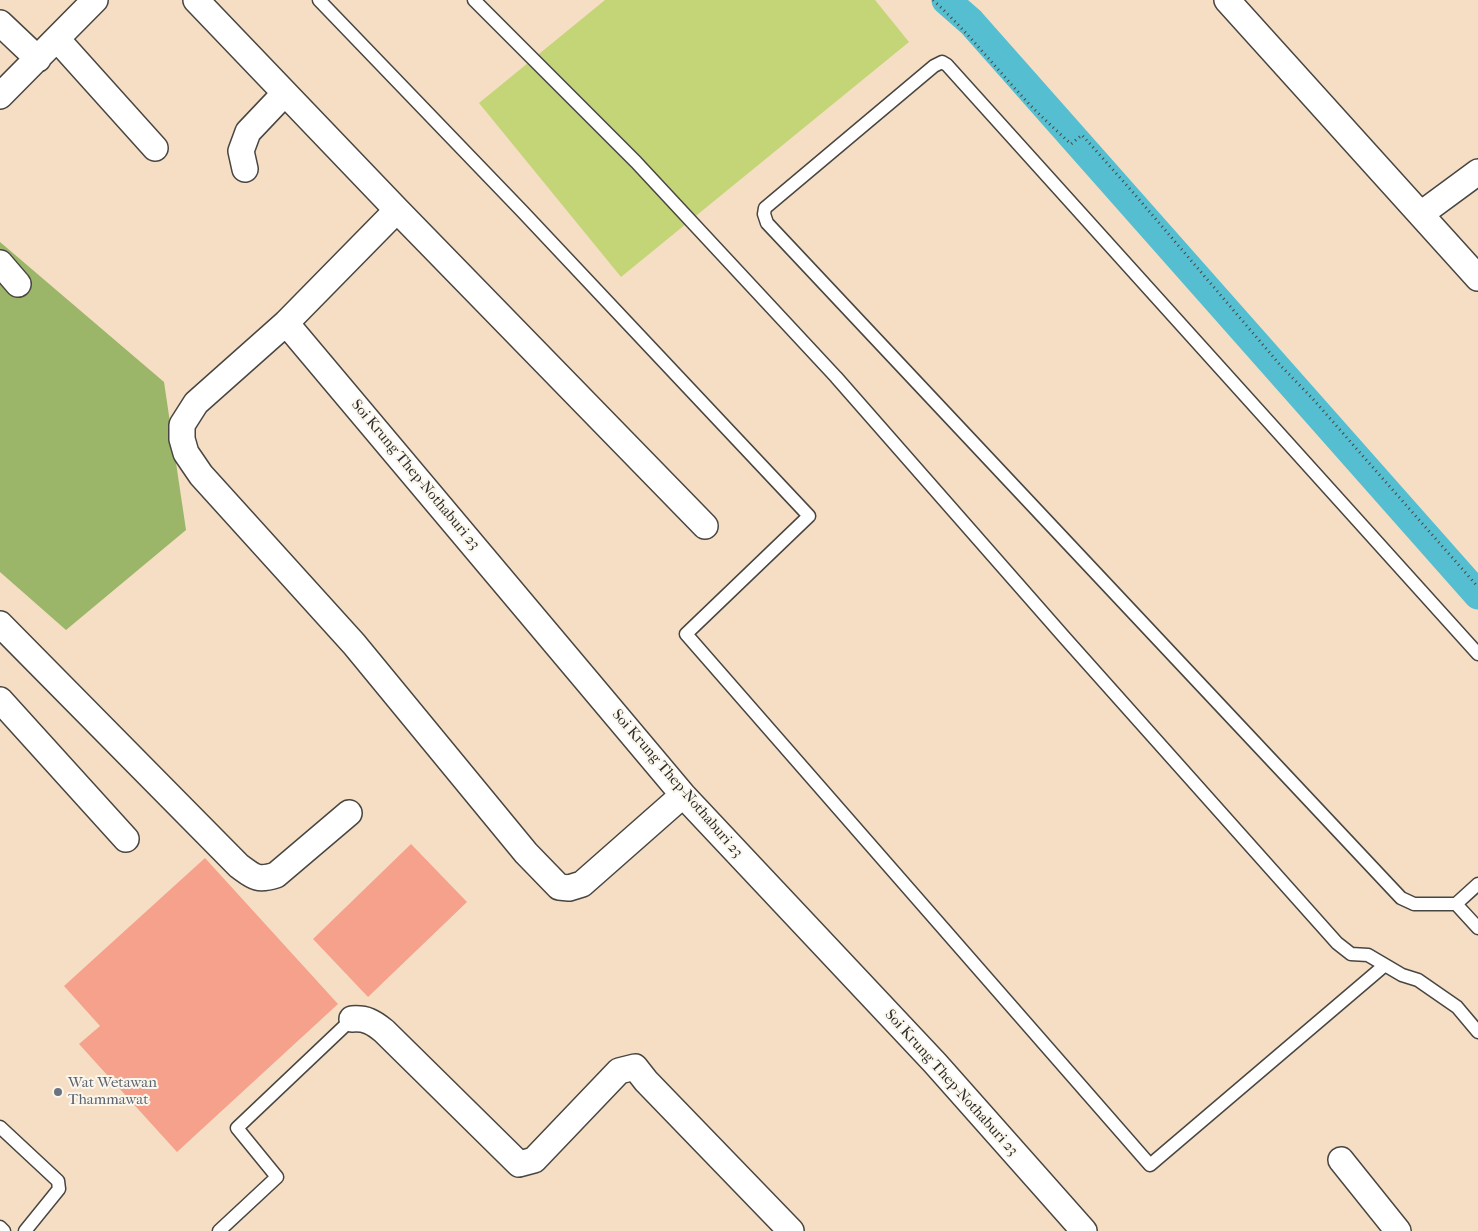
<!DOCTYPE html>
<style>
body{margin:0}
canvas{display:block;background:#f5dec3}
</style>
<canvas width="1478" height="1231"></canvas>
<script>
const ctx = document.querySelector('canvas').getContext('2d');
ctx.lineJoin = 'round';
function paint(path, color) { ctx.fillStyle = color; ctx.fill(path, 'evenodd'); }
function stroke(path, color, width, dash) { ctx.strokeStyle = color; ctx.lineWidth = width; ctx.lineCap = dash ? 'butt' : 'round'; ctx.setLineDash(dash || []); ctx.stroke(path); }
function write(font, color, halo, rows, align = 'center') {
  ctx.font = font + ' "IM FELL French Canon",serif'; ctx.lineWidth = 4; ctx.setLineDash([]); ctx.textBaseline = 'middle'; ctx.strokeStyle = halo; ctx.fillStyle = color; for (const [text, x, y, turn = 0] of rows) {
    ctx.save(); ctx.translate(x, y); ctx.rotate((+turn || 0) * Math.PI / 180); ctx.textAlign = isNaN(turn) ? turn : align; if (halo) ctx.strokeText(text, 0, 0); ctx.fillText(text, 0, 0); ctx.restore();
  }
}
paint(new Path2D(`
 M605,0H875L909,42L621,277L479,103Z`), '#c4d577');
paint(new Path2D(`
 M0,242L164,382L186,530L66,630L0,572Z`), '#9bb668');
stroke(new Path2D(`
 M946,0L971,22L1478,595`), '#55bfd1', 29);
paint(new Path2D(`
 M411,844L467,902L368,997L313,939Z
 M205,858L338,1004L177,1152L79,1044L100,1026L64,986Z`), '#f5a18c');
const lane = new Path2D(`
 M319,0L522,211L809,516L686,634L1150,1165L1385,965
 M474,0L636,162L836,377L1065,638L1337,943L1351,954L1368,955L1402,975L1418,980L1457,1007L1478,1032
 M1478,654L947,65L942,62L934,66L765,208L764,214L767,223L1401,898L1414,904H1456L1478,884
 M1456,904L1478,928
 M0,1127L58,1181L59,1189L25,1231
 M0,1227L4,1231
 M219,1231L277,1177L237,1128L352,1019`);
const street = new Path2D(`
 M196,0L397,210L705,526
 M1227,0L1478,278
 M0,23L38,59
 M57,39L155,148
 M0,96L95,0
 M245,169L241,151L248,132L285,93
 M397,210L286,323L196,403L182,425V439L186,453L201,475L354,644L526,853L559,887L569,888L582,884L683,795
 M1421,214L1478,172
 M0,263L18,284
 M286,323L683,795L935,1063L1084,1231
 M0,624L239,866C254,877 257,881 276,875L349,813
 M0,700L126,839
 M352,1019C366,1018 373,1022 384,1031L519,1164L534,1160L619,1071L635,1067L646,1081L791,1231
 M1341,1160L1398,1231`);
stroke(lane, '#494642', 15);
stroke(street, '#494642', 28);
stroke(new Path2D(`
 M933,0C970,34 998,71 1032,107C1045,120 1058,132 1071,144L1082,135L1131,190L1281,366L1312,398L1478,587`), '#494642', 3, [1, 4]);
stroke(lane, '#fff', 12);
stroke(street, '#fff', 25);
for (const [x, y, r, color] of [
 [58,1092,5,"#6b7280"]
]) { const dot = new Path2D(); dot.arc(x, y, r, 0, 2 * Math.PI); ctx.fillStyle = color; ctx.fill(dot); stroke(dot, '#fbf7ec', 2); }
write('15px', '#2b2b2b', '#fbf7ec', [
 ["Soi Krung Thep-Nothaburi 23",415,475,50],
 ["Soi Krung Thep-Nothaburi 23",677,784,49],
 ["Soi Krung Thep-Nothaburi 23",951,1083,48]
]);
write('15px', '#5b616d', '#fbf7ec', [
 ["Wat Wetawan",68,1083],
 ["Thammawat",68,1100]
], 'left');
</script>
